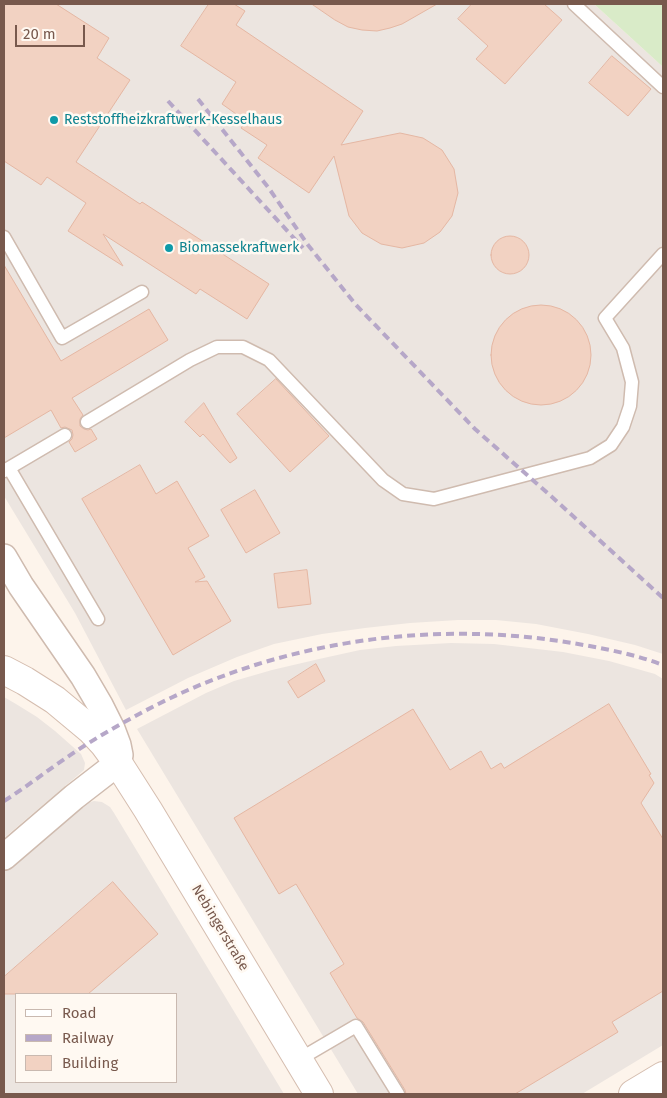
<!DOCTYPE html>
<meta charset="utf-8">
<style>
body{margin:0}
#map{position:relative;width:667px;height:1098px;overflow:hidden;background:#fdf4eb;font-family:"Fira Sans",sans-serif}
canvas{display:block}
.frame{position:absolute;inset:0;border:5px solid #78594d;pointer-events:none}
.legend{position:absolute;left:15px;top:993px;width:162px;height:90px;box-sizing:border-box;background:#fff9f2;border:1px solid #c9b9b0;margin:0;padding:6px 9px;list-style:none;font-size:15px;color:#78594d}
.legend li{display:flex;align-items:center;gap:10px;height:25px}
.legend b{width:25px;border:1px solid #c9b9b0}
.scale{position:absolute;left:15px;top:25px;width:70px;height:22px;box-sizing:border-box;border:2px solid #78594d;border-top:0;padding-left:6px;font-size:15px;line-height:18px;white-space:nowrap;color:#78594d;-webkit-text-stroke:4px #fff9f2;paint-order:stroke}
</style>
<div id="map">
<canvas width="667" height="1098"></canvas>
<div class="frame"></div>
<ul class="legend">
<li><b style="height:6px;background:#fff"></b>Road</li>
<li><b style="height:6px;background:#b6a7c8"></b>Railway</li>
<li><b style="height:14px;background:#f2d2c2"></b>Building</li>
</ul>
<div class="scale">20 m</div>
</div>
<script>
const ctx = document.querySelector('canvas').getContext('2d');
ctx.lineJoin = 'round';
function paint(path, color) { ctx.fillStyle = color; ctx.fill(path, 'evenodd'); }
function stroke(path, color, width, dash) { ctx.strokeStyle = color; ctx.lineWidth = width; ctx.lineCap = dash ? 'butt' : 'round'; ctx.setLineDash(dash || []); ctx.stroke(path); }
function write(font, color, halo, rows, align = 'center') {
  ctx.font = font + ' "Fira Sans",sans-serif'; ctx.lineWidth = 5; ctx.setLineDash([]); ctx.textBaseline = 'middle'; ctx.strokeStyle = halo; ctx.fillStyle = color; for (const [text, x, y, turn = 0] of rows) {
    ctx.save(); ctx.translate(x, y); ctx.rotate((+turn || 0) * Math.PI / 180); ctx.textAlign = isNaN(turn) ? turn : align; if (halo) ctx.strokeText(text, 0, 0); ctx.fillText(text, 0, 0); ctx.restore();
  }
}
paint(new Path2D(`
 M4,4H594L663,67V654L635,645L588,634L536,624L496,620H458L410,623L365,628L322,634L274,644L237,657L188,678L126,710L75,613L4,496Z
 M451,643L494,644L563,652L609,661L655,674L663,679V1045L582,1094H358L137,729L206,693L234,681L272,670L319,659L360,650L396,646Z
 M4,697L16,704L37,717L55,731L81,754L85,763L84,770L77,776L4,838Z
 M94,801L102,802L110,807L114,813L284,1094H4V870L75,808L84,804ZM16,994H176V1082H16Z`), '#ece5e0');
paint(new Path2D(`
 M594,4H663V67Z`), '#d9ebc8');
const building = new Path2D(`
 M4,4H56L109,38L97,58L130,80L76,162L140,204L142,202L269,284L247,319L200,289L196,294L103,234L123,266L68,231L86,203L47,177L41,185L4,161Z
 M209,4H234L245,11L236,25L363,111L341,145L400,133L423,138L442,150L454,169L458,193L452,216L440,232L424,243L402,248L381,244L362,233L349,216L334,156L309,193L258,158L267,145L241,128L246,121L222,104L236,82L181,46Z
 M312,4H437L402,24L390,28L377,31L362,30L348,27L335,20Z
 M472,4H544L562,20L505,84L476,59L488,46L458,19Z
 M612,56L651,89L628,116L589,83Z
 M491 255a19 19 0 1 1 38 0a19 19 0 1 1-38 0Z
 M4,265L61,361L149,309L168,340L72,398L83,415L80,419V426L84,429L88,430L91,429L97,439L75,452L69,442L72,439L73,435L72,430L65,427L61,428L51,410L4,438Z
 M491 355a50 50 0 1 1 100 0a50 50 0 1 1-100 0Z
 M276,379L329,436L290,472L237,414Z
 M204,403L237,458L230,463L203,434L200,437L185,422Z
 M140,465L156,494L177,481L209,536L188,548L205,577L195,582L207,581L231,621L173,655L82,499Z
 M255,490L280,533L246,553L221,510Z
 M307,570L311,604L278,608L274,574Z
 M316,664L325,681L298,698L288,682Z
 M609,704L651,774L649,775L654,783L641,803L663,839V991L612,1022L618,1032L515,1094H406L405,1090L363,1022L357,1018L330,973L344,964L296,884L279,894L234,818L413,709L450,770L481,751L491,769L501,763L504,768Z
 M113,882L158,934L88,994H4V977Z`);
paint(building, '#f2d2c2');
stroke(building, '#e5b7a3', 1);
const lane = new Path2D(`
 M574,4L663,87
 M4,237L62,338L142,292
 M87,422L190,360L217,347H243L269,360L383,480L403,494L434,499L590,458L611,445L623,427L630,406L632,382L623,348L605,318L663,254
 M9,468L98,619
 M4,471L65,435
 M298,1060L356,1026L398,1094`);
const street = new Path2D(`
 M4,557L21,586L83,676L100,705L112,729L118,745L120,755L118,763L74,797L4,857`);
const secondary = new Path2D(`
 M4,670L25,681L55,700L91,730L104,744L118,763L148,810L319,1094
 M633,1094L663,1076`);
stroke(lane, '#cfbbaf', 15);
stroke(street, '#cfbbaf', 28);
stroke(secondary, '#d5bdaf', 30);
stroke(lane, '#fff', 12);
stroke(street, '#fff', 25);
stroke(secondary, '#fff', 28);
stroke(new Path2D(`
 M198,99L268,187L308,245L356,305L475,429L552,497L663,598
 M168,101L303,248
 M4,801C25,788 45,772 66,758C86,744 108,731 130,719C263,644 422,618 572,643C602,648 634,654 663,665`), '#b6a7c8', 4, [8, 5]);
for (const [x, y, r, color] of [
 [54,120,5,"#0f9aa8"],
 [169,248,5,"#0f9aa8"]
]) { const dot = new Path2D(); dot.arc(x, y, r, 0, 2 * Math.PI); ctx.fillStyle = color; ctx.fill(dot); stroke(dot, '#fff9f2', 2); }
write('14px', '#0d838f', '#fff9f2', [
 ["Reststoffheizkraftwerk-Kesselhaus",64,120],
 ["Biomassekraftwerk",179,248]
], 'left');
write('14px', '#78594d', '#fff9f2', [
 ["Nebingerstraße",220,928,59]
]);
</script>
